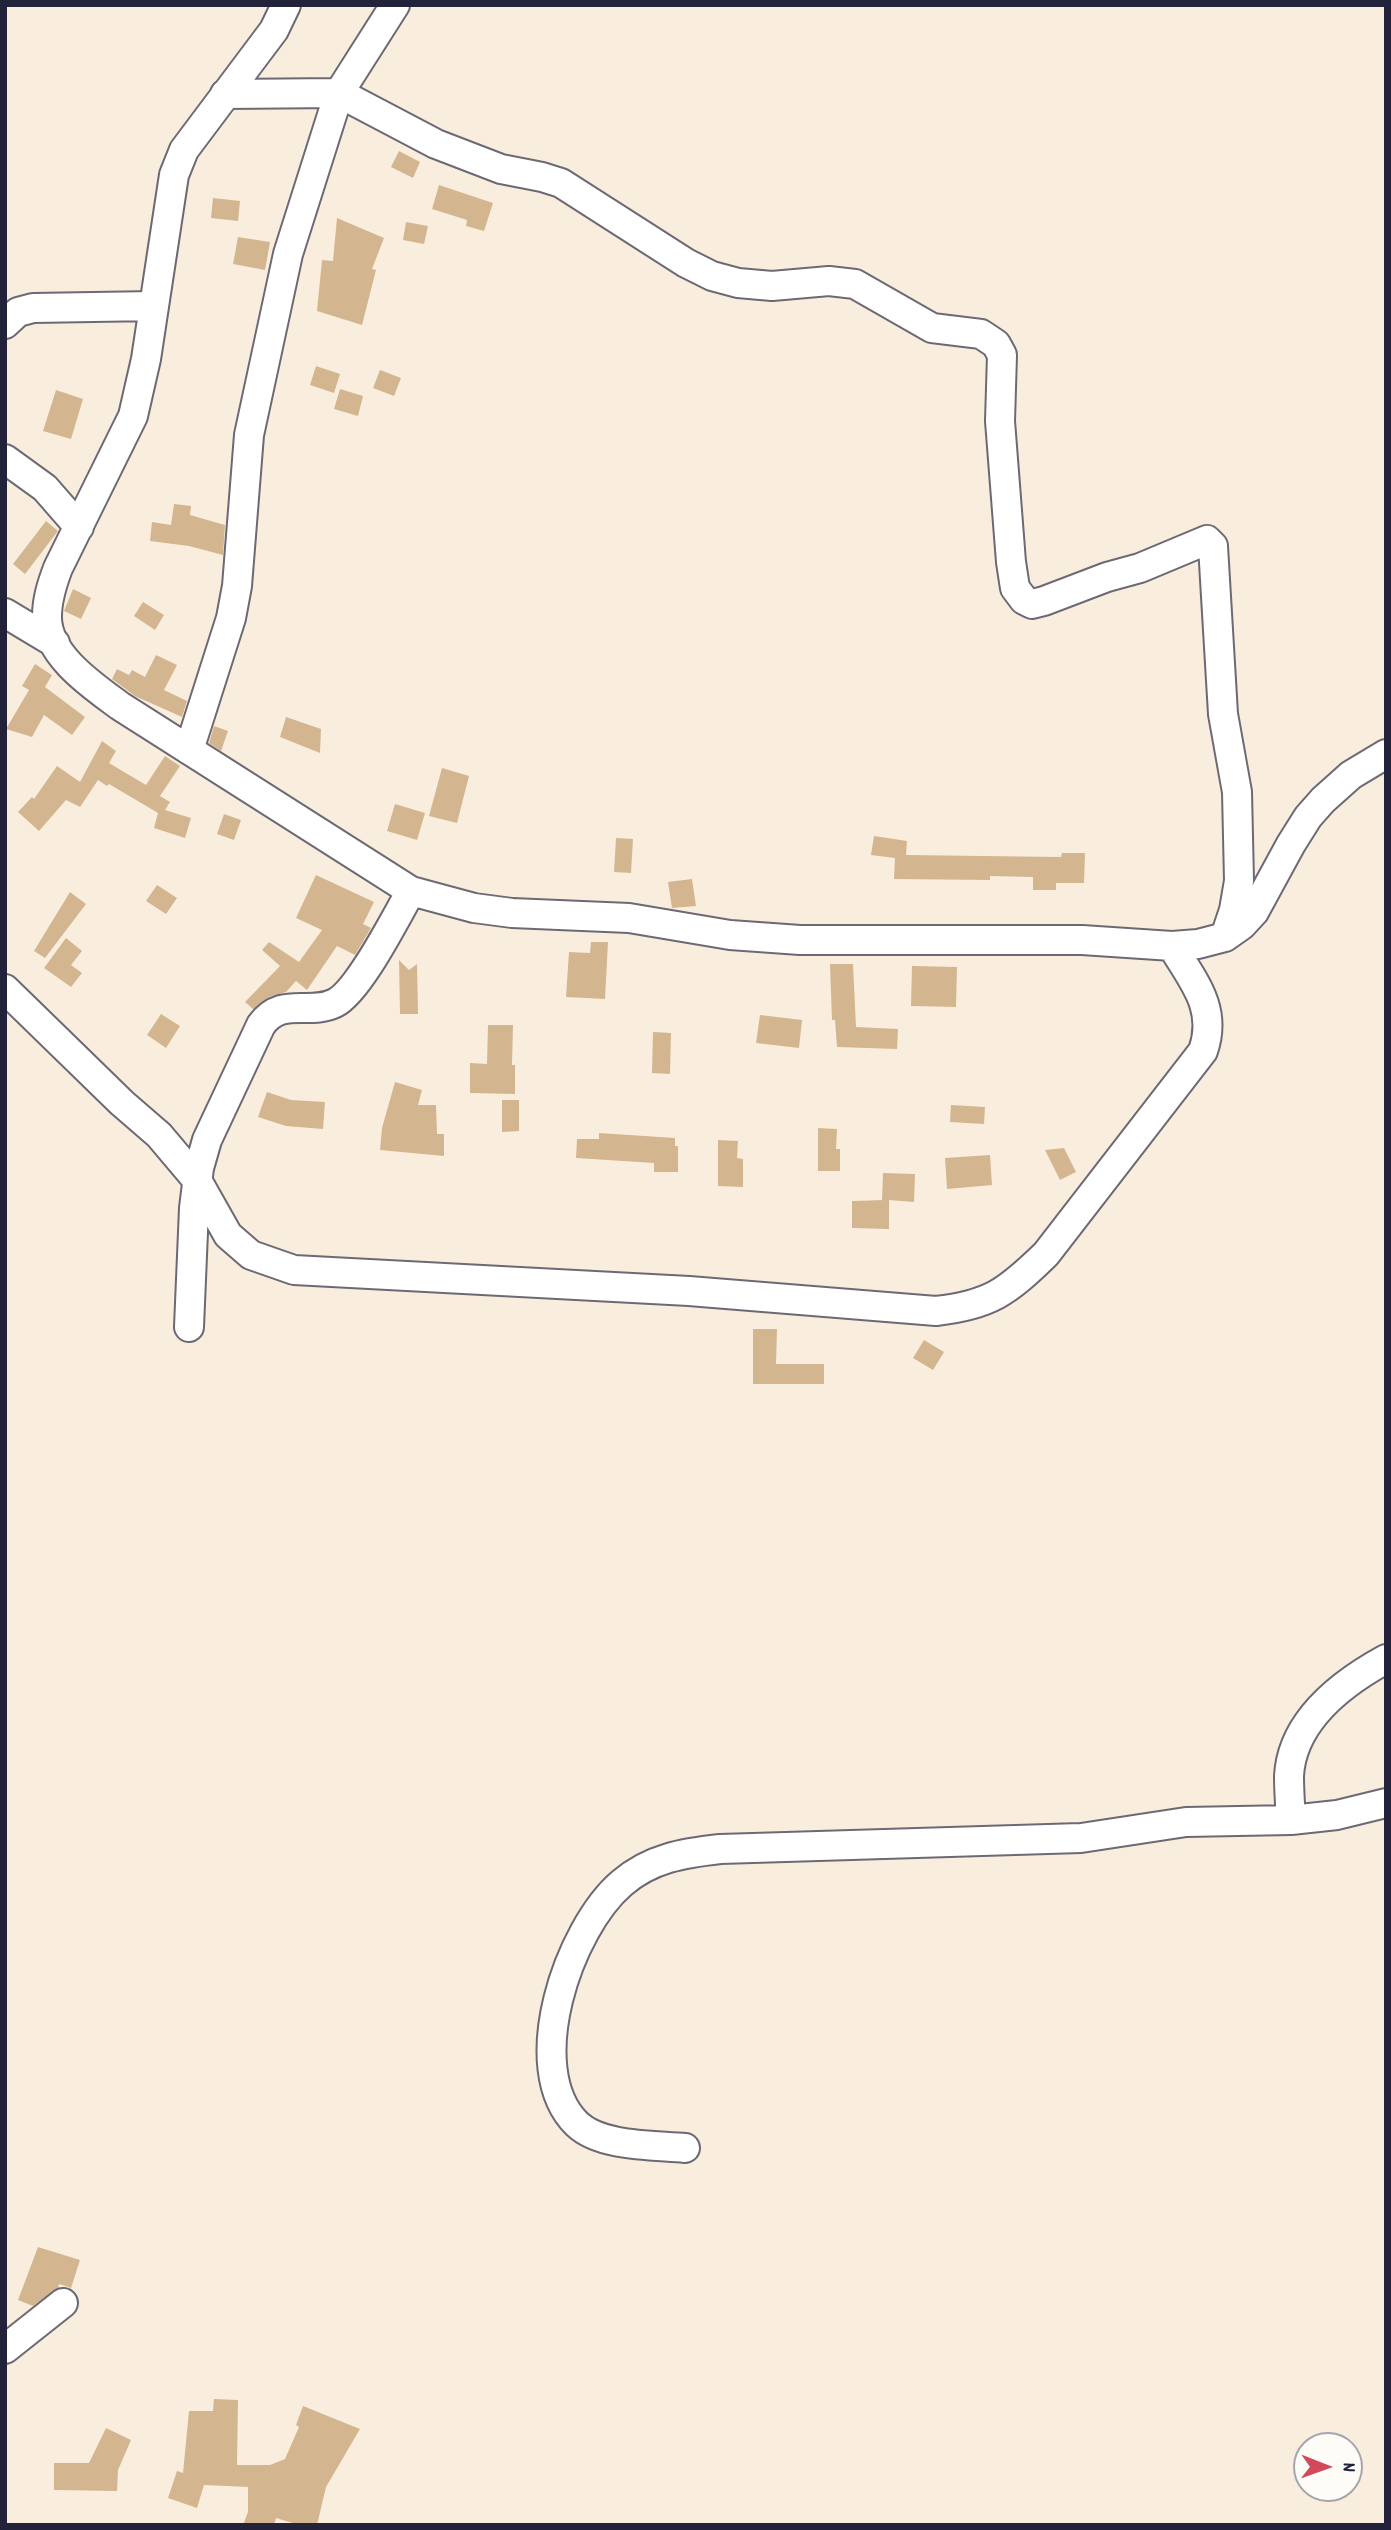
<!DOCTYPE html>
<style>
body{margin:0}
#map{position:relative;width:1391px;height:2530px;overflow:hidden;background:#f9eede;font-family:Dekko,sans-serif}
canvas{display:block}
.frame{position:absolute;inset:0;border:7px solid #22223b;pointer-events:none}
.north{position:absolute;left:1293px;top:2432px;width:70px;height:70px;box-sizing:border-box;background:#fdfcf7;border:2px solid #a5a5ac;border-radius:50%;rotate:91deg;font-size:19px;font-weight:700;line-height:28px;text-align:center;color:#22223b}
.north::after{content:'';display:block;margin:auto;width:24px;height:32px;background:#d1495b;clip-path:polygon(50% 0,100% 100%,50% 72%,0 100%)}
</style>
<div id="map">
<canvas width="1391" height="2530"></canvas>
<div class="frame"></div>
<div class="north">N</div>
</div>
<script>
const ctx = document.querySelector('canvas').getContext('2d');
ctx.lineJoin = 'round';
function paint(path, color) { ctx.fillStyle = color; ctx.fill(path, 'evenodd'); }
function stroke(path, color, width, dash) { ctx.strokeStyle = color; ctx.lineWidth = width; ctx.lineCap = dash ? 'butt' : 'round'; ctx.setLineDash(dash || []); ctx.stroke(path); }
paint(new Path2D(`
 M399,151L420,162L413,178L391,167Z
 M439,185L493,203L484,231L466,226L467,220L432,209Z
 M213,198L240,201L238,221L211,218Z
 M337,218L384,238L372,269L376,270L362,325L317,311L322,260L333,261Z
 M406,222L428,226L424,244L403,240Z
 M238,237L270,242L265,270L233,264Z
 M316,366L340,374L334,393L310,385Z
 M380,370L401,378L394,396L373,388Z
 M340,389L363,396L358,416L334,409Z
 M56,390L83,399L71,439L43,431Z
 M174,504L191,506L190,515L225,525L223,555L189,546L150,541L152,522L171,525Z
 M46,521L58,531L25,574L13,564Z
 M73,589L91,598L81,619L64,611Z
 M143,602L164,615L155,630L134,616Z
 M156,655L177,665L164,690L187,701L182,717L135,696L112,679L117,669L129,675L132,670L145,677Z
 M35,664L52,675L45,687L85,717L72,735L44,715L32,737L6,729L29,690L22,686Z
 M286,717L321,729L320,753L280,737Z
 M214,726L228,731L221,751L209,743Z
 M102,741L116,751L109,763L146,785L165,756L180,766L160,796L170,802L165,810L191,818L185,838L154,828L158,813L109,784L107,786L98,780L80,807L66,800L39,831L18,812L32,797L34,799L57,766L80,782Z
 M442,768L469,776L457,823L429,816Z
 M395,804L425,813L417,840L387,831Z
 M224,814L241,820L234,840L217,834Z
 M874,836L907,841L906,855L1061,857L1062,853H1085L1084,883H1056V890H1033V877L990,876V880L894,879L895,858L871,855Z
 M616,838L633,839L631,873L614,872Z
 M316,875L374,902L363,924L371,928L355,955L337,946L307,990L296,981L286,992L269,997L253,1009L245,1002L280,966L262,950L269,942L299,962L322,930L296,918Z
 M692,879L696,906L672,908L668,882Z
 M157,885L177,898L166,914L146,901Z
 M70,892L86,904L45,958L34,951Z
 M66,938L82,951L71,965L82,973L71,987L44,968Z
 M591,942H608L605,999L566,997L569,952L590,953Z
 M399,960L409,970L417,964L418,1014H400Z
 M830,964H853L856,1027L898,1029L897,1049L837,1047L835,1020H832Z
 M912,966L957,967L956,1007L911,1006Z
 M161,1014L180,1026L166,1048L147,1035Z
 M760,1015L802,1020L799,1048L756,1043Z
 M488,1025H513L512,1065H515V1094L470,1093V1063L487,1064Z
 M653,1032L671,1033L670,1074L652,1073Z
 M395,1082L422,1090L418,1105H436L437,1134H444V1156L380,1150L382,1128Z
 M267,1092L291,1100L325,1102L323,1129L286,1126L258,1117Z
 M502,1100H519V1131L502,1132Z
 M951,1105L985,1107L984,1124L950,1122Z
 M818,1128L837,1129L836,1149H840V1171H818Z
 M599,1133L675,1138V1146H678V1172H654V1163L576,1158L577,1139H599Z
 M718,1140L738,1141L737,1158L743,1159V1187L718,1186Z
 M1064,1148L1076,1172L1060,1180L1045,1150Z
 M990,1155L992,1185L947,1189L945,1158Z
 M883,1173L915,1174L914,1202L889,1200V1229L852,1228V1201L885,1200H882Z
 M753,1329H777L776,1364H824V1384H753Z
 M924,1340L944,1352L933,1370L913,1358Z
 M38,2247L80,2260L71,2288L59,2284L58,2288L33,2306L18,2300Z
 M214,2399L238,2400L237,2465H270L285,2459L299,2427L296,2425L303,2406L360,2429L326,2487L317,2525H299L276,2518L274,2525H243L248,2512V2487L204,2485L197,2508L168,2498L177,2471L183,2473L189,2411H213Z
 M106,2428L131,2440L118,2470L117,2491L54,2490V2463H89Z`), '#d3b690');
const minor = new Path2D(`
 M286,5L274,30L184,150L174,175L146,359L133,416L58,568C52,584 47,599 47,616C46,655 93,686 120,706L411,891L474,908L512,913L629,918L730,935L800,940H1082L1172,946L1198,944L1225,937L1242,925L1254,912L1291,844L1308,817L1323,800L1351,775L1386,754
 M225,94L339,93L436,144L501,169L542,177L561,183L686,263L712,276L738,283L772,286L829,281L855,284L932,328L981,334L996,344L1002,355L1000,421L1011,562L1015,588L1024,600L1032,604L1044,601L1107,577L1140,568L1207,540L1213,546L1223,714L1237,792L1239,881L1234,910L1225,937
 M5,324L18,312L33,308L154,306
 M5,459L45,488L79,527
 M5,613L55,643
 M189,750L231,618L237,586L249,435L288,254L339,93L395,5
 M5,989L122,1103L159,1135L197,1180L228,1235L251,1255L294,1270L689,1291L936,1311C990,1305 1007,1292 1046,1254L1203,1051C1218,1008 1193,981 1172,946
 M189,1327L194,1208L199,1168L207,1140L261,1025C282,996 308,1016 335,1003C359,991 396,917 411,891
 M1291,1820C1290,1805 1289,1790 1289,1776C1292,1721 1342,1683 1386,1659
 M685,2148C654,2145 601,2147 577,2124C520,2068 569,1928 622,1883C651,1858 684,1853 720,1849L1081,1838L1186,1822L1291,1820L1337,1815L1386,1803
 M5,2349L63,2303`);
stroke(minor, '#6d6974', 32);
stroke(minor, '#fff', 28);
</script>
